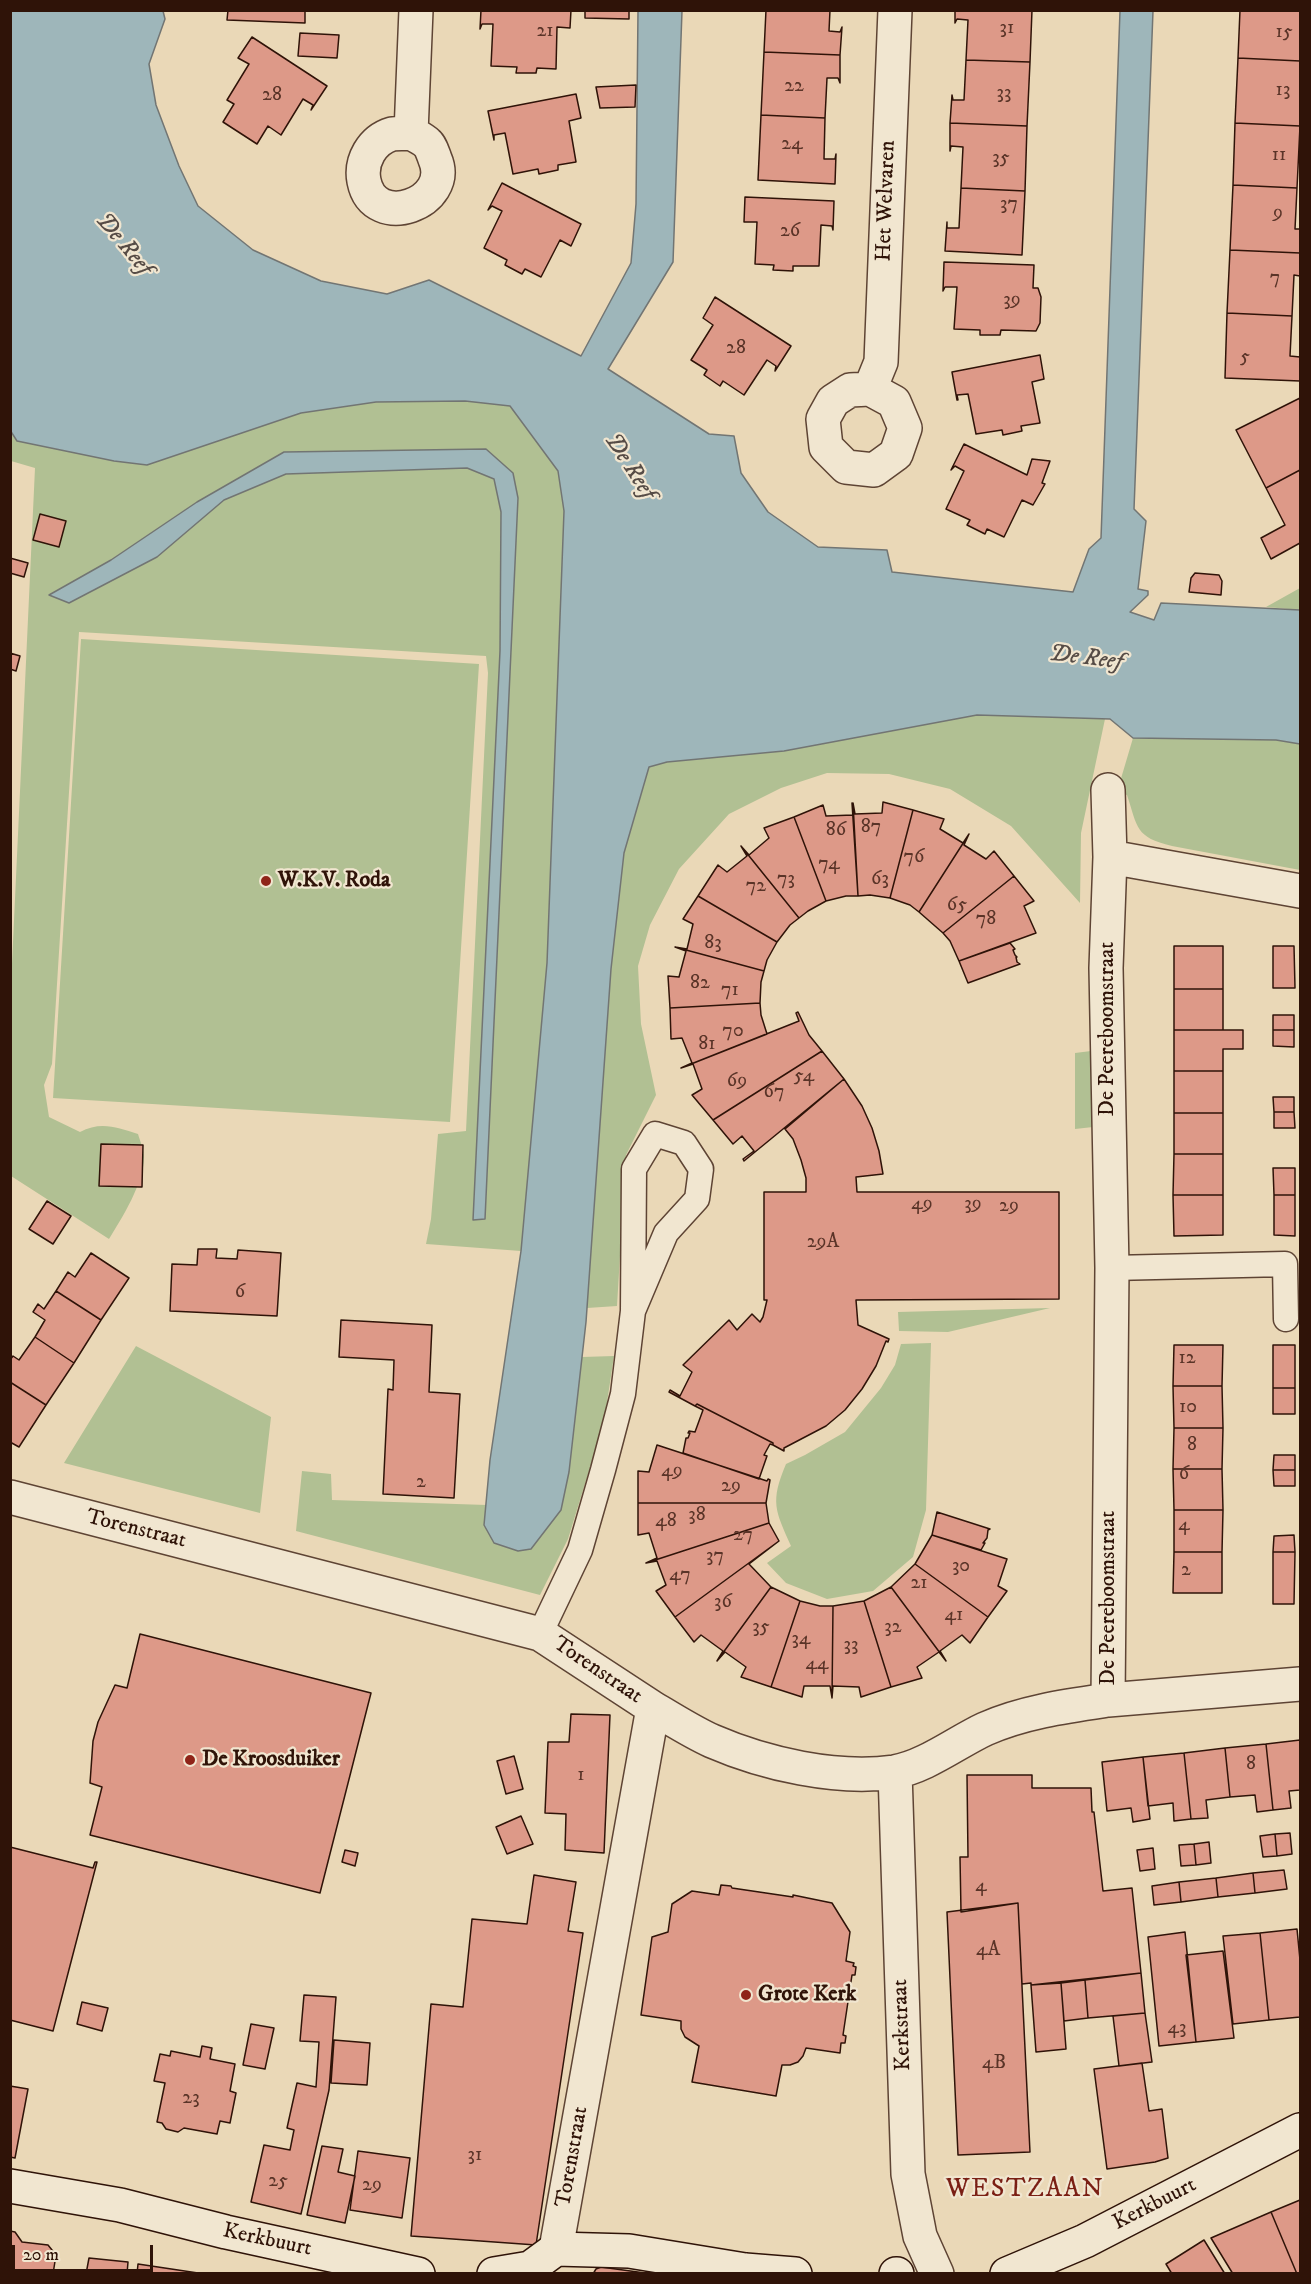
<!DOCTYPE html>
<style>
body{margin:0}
#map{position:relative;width:1311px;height:2284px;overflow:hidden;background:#ead8b7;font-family:"IM FELL DW Pica",serif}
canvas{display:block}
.frame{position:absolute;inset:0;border:12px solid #2f1308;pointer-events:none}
.scale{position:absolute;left:12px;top:2245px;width:141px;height:27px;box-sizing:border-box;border:3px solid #2f1308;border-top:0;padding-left:8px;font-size:18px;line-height:21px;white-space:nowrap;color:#2f1308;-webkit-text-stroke:4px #f1e6d0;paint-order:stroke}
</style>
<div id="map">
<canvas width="1311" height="2284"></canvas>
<div class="frame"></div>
<div class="scale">20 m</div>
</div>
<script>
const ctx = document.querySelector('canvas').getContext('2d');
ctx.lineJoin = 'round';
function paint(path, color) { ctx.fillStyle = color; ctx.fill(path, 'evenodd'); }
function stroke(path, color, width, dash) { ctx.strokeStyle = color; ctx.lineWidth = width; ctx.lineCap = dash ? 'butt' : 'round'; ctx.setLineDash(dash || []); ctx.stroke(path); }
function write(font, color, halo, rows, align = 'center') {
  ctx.font = font + ' "IM FELL DW Pica",serif'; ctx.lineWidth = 4.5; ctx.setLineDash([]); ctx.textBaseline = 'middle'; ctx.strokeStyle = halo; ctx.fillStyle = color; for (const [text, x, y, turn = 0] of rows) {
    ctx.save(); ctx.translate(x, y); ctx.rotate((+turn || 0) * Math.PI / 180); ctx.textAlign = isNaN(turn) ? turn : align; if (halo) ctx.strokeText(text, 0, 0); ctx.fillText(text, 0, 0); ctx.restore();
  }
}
paint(new Path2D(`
 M465,401L510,406L558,471L564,511L547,963L521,1251L426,1244L431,1219L438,1134L466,1131L488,673L486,656L79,632L52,1064L44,1085L49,1117L80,1132C100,1121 117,1127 138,1134C140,1141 144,1150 144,1157C144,1183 122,1218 109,1239L11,1176V985L35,468L11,461L10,430L18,441L114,461L147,465L301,413L376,402ZM486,449L513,473L518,498L485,1219L473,1220L500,651L501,512L494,479L467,468L286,474L224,500L50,595L111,560L197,502L284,452Z
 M1300,588V610L1266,607Z
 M81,639L479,664L450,1122L53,1098Z
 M977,715L1105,719L1081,833L1080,903L1011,826L950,789L889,774L827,773L781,788L729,814L679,869L650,925L638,966L641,1024L656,1095L626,1155L617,1306L587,1308L611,969L624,853L648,767L667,762L784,751Z
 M1133,738L1276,740L1300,744V870L1172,846C1135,837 1138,828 1127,795L1117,792Z
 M1091,1051L1093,1127L1075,1129V1053Z
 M1050,1308L948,1332L899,1331L898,1312Z
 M931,1343L926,1510L913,1557L873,1591L827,1599L786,1583L767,1563L791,1546C775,1510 770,1502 786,1464L805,1455L845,1432L881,1388L895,1365L901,1344Z
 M136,1346L271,1417L260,1513L64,1463Z
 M614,1356L604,1422L568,1539L540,1595L296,1531L302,1471L331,1474L332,1500L487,1505L494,1543L561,1510L582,1357Z`), '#b1c093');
const water = new Path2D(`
 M11,10L163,11L165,19L149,64L156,105L179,166L198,206L253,250L321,281L387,294L429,280L581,356L631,263L636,204L638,11H682L673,262L608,369L709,434L734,436L741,473L768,512L818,547L887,550L892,572L1073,592L1089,549L1101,538L1120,11H1153L1134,509L1146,521L1138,589L1148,591V595L1130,612L1154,620L1161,603L1300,610V744L1276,740L1133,738L1110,719L977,715L784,751L667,762L649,767L624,853L611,969L586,1322L569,1472L561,1510L531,1549L518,1551L494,1543L484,1525L490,1460L521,1251L547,963L564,511L558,471L510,406L465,401L376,402L301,413L147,465L114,461L17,441L10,430Z
 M486,449L513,473L518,498L485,1219L473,1220L500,651L501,512L494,479L467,468L286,474L224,500L157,557L69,603L49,595L111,560L197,502L284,452Z`);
paint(water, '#9eb6ba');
stroke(water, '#727573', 1.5);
const building = new Path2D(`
 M228,10H305V23L227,20Z
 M481,10H571L570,28L557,27L556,69L537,68L536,73H516L517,67L491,66L493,24H482L480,29Z
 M585,10H629V19L585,18Z
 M766,10H830L829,31L840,32L842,27L840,55L764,52Z
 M955,10H1032L1030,62L966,60L968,20L957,19L955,23Z
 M1240,10H1300V61L1238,58Z
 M300,33L339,35L337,58L298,56Z
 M252,37L327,86L311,110L313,105L303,99L281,135L268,126L257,144L223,122L234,104L227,100L249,64L238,58Z
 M764,52L840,55V83L838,78H827L825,118L761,115Z
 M1238,58L1300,61V126L1235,123Z
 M966,60L1030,62L1027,126L950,123L952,95L953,100H964Z
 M636,85L635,107L600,108L596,87Z
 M576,94L581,118L569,121L576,162L558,165V170L539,174L538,169L513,174L505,133L494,135V140L488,111Z
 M761,115L825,118L824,159H835L836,154L835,184L758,180Z
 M950,123L1027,126L1025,191L961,188L963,147L951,146L950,151Z
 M1235,123L1300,126L1297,188L1233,185Z
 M502,183L581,224L571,246L560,240L541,277L525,269L522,274L505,265L507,260L484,248L502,211L492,206L488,210Z
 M1233,185L1297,188L1295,229H1300V253L1230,250Z
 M961,188L1025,191L1022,255L945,251L947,222V228H959Z
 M745,197L834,201L833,230L832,226L821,225L819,266H793V271L773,270L774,265L755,264L757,222H744Z
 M1230,250L1300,253V276L1294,275L1292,316L1227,313Z
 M944,262L1034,265L1033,288H1038L1041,297L1040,323L1036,331L1001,330L1000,335H980V330L954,329L957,287H945L943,291Z
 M715,297L791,346L775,371L776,366L767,360L744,395L723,381L720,386L704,375L707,370L691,360L713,325L703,318Z
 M1227,313L1292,316L1290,356L1300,357V381L1225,378Z
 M1040,355L1044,379L1032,382L1040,423L1021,426L1022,431L1003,435L1002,430L976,434L968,394L957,395L958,400H957L952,372Z
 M1300,398V470L1266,488L1236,430Z
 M964,444L1027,475L1032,459L1050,461L1042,483L1045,484L1033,505L1022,500L1004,537L987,529L985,534L967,525L970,520L946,509L964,471L955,466L951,470Z
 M1300,470V543L1271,559L1261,538L1285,525L1266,488Z
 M40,514L66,521L59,547L33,540Z
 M10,558L28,563L24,577L10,573Z
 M1195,573L1219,575L1222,581L1221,595L1189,592L1191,578Z
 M10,653L20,656L16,671L10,669Z
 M883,802L913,810L890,898L870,895L858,896L853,803L855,814L882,813Z
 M852,803L858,896H846L826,901L794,817L823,805L826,816L853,815Z
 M913,810L944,819L940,829L963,843L969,834L919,912L910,905L890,898Z
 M794,817L826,901L808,911L799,918L741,846L749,855L769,838L764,828Z
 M969,834L964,845L986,859L994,851L1014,876L943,933L919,912Z
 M741,846L799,918L790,925L777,942L698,896L718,865L727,872L747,856Z
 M1014,876L1034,901L1024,906L1036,933L959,961L950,941L943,933Z
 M698,896L777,942L767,960L764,971L675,947L687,949L693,924L683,919Z
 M1010,943L1015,949L1013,950L1015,955L1017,957H1016L1017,962L1020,964L968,983L959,961Z
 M1174,946H1223V989H1174Z
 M1273,946H1294L1295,988H1273Z
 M675,947L764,971L761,982L760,1003L670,1008L668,976L679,977L686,951Z
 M1174,989H1223V1030H1174Z
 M760,1003L761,1015L767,1034L681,1068L692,1063L682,1038L671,1039L670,1008Z
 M798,1012L809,1035L822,1051L713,1120L692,1095L702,1089L693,1064L681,1068L799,1021L796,1013Z
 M1273,1015H1294V1030H1273Z
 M1174,1030H1243V1049H1223V1071H1174Z
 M1273,1030H1294V1047L1273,1046Z
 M822,1051L844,1079L744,1161L743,1159L754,1151L742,1136L733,1144L713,1120Z
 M1174,1071H1223V1113H1174Z
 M844,1079L862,1106L872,1128L879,1151L883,1174L856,1177L857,1192H1059V1299L856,1300L858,1325L889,1339L888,1342L886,1341L876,1366L862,1389L845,1410L826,1426L784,1448V1451L773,1445V1443L697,1404L695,1406L669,1392L670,1390L680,1396L692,1372L683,1365L729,1320L737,1330L752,1314L760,1322L763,1317L767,1300H764V1192H806V1178L801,1160L793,1139L785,1129Z
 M1273,1097H1294V1112H1274Z
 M1274,1112H1294L1295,1128H1274Z
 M1174,1113H1223V1154H1174Z
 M101,1144L143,1145L142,1187L99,1186Z
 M1174,1154H1223V1195H1173Z
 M1273,1168H1295V1195H1274Z
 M1173,1195H1223V1235L1174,1236Z
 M1274,1195H1295V1236L1274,1235Z
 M47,1201L71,1216L53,1244L29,1229Z
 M198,1249H217L216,1258L237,1259L238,1250L281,1253L277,1316L170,1311L172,1264L197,1265Z
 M91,1253L129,1278L101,1320L56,1291L68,1272L75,1277Z
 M56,1291L101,1320L74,1363L35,1337L45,1320L33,1312L38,1304L44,1309Z
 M341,1320L432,1325L429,1392L460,1394L454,1498L383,1494L388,1389L393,1390L394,1360L339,1357Z
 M35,1337L74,1363L46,1405L10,1382V1360L13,1356L19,1360Z
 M1174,1345H1223L1222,1386H1173Z
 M1273,1345H1295V1388H1273Z
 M10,1382L46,1405L19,1447L10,1442Z
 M1173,1386H1222L1223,1428H1174Z
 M1273,1388H1295V1414H1273Z
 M697,1404L773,1443V1445L770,1444L764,1455L767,1456L759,1479L683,1453L686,1438H688L690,1433H688L689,1431L695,1432L703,1410L695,1406Z
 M1174,1428H1223L1222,1469H1173Z
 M657,1445L767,1481L768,1479L770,1480L766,1503H638V1471L649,1472Z
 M1274,1455H1295V1470H1273Z
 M1173,1469H1222L1223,1510H1174Z
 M1273,1470H1295V1486H1274Z
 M638,1503H766L769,1523L646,1563L657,1558L649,1533L638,1535Z
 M1174,1510H1223L1222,1552H1174Z
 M937,1512L990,1529L988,1530L987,1538L983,1543H985L981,1550L932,1535Z
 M769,1523L779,1541L675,1617L656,1591L666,1585L657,1561L646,1563Z
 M932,1535L1007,1559L998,1586L1007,1591L988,1617L915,1564Z
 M1294,1535L1295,1552H1273L1274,1536Z
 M779,1541L749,1564L771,1587L717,1661L723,1651L701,1635L694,1642L675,1617Z
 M1174,1552H1222V1593H1173Z
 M1273,1552H1295L1294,1604H1273Z
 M915,1564L988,1617L970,1643L962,1635L940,1651L946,1661L891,1587Z
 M771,1587L800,1601L771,1687L741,1677L746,1667L725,1652L717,1661Z
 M891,1587L946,1661L939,1652L917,1667L922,1678L891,1687L864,1601Z
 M800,1601L820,1606H833L832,1698L830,1686H804L802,1697L771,1687Z
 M864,1601L891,1687L861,1697L859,1687L833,1686L832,1698L833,1606Z
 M140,1634L371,1693L320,1893L90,1835L102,1787L90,1783L93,1741L98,1722L115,1685L127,1688Z
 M571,1714L610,1715L604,1853L565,1850L566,1814L545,1813L548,1742H569Z
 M1300,1740V1790L1289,1791L1291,1808L1273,1810L1266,1744Z
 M1266,1744L1273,1810L1257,1812L1255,1795L1230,1797L1225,1748Z
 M1225,1748L1230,1797L1206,1800L1208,1818L1191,1819L1184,1753Z
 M1184,1753L1191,1819L1174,1821L1173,1803L1148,1806L1143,1757Z
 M514,1756L523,1789L506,1794L497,1761Z
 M1143,1757L1150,1819L1133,1822L1131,1808L1107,1811L1102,1762Z
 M967,1775H1032V1788H1091L1092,1812H1094L1103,1891L1132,1888L1141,1973L1031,1985V1983L1022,1984L1018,1903L961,1912L960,1857H968Z
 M521,1816L533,1844L507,1854L496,1827Z
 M1290,1833L1292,1854L1277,1856L1275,1834Z
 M1275,1834L1277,1856L1263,1857L1260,1836Z
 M1209,1842L1211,1863L1196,1865L1194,1844Z
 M1194,1844L1196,1865L1181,1866L1179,1845Z
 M10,1847L93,1868L95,1862H97L53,2031L10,2020Z
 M1153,1848L1155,1869L1140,1871L1137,1850Z
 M345,1850L358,1853L355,1866L342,1862Z
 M1284,1870L1287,1889L1255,1893L1253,1873Z
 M1253,1873L1255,1893L1218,1897L1216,1878Z
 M534,1875L576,1882L568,1931L583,1933L536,2245L411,2236L431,2004L463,2007L472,1919L527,1924Z
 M1216,1878L1218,1897L1181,1902L1179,1882Z
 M1179,1882L1181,1902L1154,1905L1152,1886Z
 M721,1885L731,1886L732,1888L793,1897V1895L832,1903L850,1932L846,1961L854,1963L853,1966L856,1967L855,1975H852L843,2035L846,2036L845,2043H841L840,2053L806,2048L803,2056L798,2062L790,2065H782L776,2096L692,2082L699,2046L685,2037L681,2029V2021L641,2015L652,1937L668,1932L672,1904L692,1891L719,1895Z
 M1018,1903L1030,2152L958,2155L947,1912Z
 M1297,1929L1300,1960V2017L1269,2020L1260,1933Z
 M1185,1932L1196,2042L1159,2046L1148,1937Z
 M1260,1933L1269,2020L1233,2024L1223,1936Z
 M1223,1951L1234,2038L1196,2042L1186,1955Z
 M1141,1973L1145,2013L1088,2018L1085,1980Z
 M1085,1980L1088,2018L1064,2021L1061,1983Z
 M1061,1983L1066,2049L1036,2052L1031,1985Z
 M304,1995L336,1997L329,2090L301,2214L251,2202L264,2145L290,2150L294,2130L287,2128L297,2083L316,2087L319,2042L300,2041Z
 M82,2002L108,2008L102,2031L77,2024Z
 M1145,2013L1152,2062L1119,2066L1113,2016Z
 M251,2024L274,2028L265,2069L243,2065Z
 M334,2040L370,2043L367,2085L331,2083Z
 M202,2046L212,2048L210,2059L235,2064L230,2091L236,2093L230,2123L220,2121L217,2134L184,2128L178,2132L166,2129L162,2123L157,2122L165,2083L154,2081L160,2054L170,2056L171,2051L200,2057Z
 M1142,2063L1149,2111L1162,2109L1168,2158L1155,2162L1107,2169L1094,2069Z
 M10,2086L28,2089L15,2158L10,2157Z
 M322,2146L343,2149L338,2172L355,2176L345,2223L307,2215Z
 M358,2151L410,2158L402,2218L350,2210Z
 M1300,2200V2274H1297L1271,2212Z
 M1271,2212L1297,2274H1233L1211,2238Z
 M10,2231L15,2232L22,2242L48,2245L56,2255L53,2274H10Z
 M1204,2240L1225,2274H1172L1166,2264Z
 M89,2258L128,2262L127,2274H86Z
 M138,2264L198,2273L137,2274Z
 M601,2267L645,2273V2274H593L596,2269Z`);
paint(building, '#d98');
stroke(building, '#2f1308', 1.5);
const lane = new Path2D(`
 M1112,1268L1285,1264L1286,1319
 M540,1634L580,1550L603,1470L623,1394L633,1311L666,1233L697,1199L701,1169L684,1143L655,1134L634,1169L633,1311`);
const street = new Path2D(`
 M411,133C416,136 423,139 427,143C431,146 433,154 435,159C454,203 374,232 364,181C360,161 372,140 392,134C398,133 405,134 411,133Z
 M411,133L416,10
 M870,389L881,362L895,10
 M870,389L894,402L905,428L896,454L874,470L846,467L826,447L823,419L833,401L850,390Z
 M1110,857L1300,891
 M10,1497L540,1634L653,1708L556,2249
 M1108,1700L1300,1684
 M653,1708C672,1719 692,1732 712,1741C765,1764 836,1780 894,1772C925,1767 957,1742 985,1729C1023,1712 1067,1706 1108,1700L1112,1268L1106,968L1110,857L1108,790
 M895,1772L908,2174L920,2236L937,2274`);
const secondary = new Path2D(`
 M10,2186L120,2205L226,2232L418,2274
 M494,2274L530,2268L556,2249L629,2251L745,2270L795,2274
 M896,2274H897
 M1007,2274L1085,2241L1300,2130`);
stroke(lane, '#5e4434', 27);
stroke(street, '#5e4434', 36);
stroke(secondary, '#2f1308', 36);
stroke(lane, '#f1e6d0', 24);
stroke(street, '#f1e6d0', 33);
stroke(secondary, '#f1e6d0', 33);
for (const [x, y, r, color] of [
 [266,881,6,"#8f2418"],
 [190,1760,6,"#8f2418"],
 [746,1995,6,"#8f2418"]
]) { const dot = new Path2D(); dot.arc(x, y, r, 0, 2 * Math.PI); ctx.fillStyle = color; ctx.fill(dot); stroke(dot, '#f1e6d0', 2); }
write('20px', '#5a3428', null, [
 ["31",1007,29],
 ["21",545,32],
 ["15",1284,33],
 ["22",794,87],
 ["13",1283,91],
 ["33",1004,94],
 ["28",272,96],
 ["24",792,145],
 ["11",1279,156],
 ["35",1001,159],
 ["37",1009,205],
 ["9",1278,214],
 ["26",790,232],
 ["7",1275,279],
 ["39",1012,301],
 ["28",736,349],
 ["5",1245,358],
 ["87",871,828],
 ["86",836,831],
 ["76",914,858],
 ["74",829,865],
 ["73",786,880],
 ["63",880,880],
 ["72",756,887],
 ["65",957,906],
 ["78",986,920],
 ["83",713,944],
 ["82",700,984],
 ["71",730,991],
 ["70",733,1032],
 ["81",707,1045],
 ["54",804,1077],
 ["69",737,1082],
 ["67",774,1093],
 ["49",922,1205],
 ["39",973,1205],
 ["29",1009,1207],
 ["29A",823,1243],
 ["6",240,1293],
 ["12",1187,1359],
 ["10",1188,1408],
 ["8",1192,1446],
 ["49",672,1472],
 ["6",1184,1475],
 ["2",421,1483],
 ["29",731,1487],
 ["38",697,1516],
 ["48",666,1522],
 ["4",1184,1526],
 ["27",743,1536],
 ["37",715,1557],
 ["30",961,1567],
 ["2",1186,1571],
 ["47",680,1576],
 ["21",919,1584],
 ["36",723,1603],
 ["41",954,1616],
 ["35",761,1628],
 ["32",893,1628],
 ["34",801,1640],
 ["33",851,1646],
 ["44",817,1665],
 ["8",1251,1765],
 ["1",581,1776],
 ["4",981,1887],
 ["4A",988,1951],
 ["43",1177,2029],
 ["4B",994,2064],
 ["23",191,2099],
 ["31",475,2156],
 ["25",278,2182],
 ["29",372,2186]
]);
write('22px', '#2f1308', '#f1e6d0', [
 ["Het Welvaren",887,201,-88],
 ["De Peereboomstraat",1108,1029,-90],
 ["Torenstraat",136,1530,14],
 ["De Peereboomstraat",1109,1598,-90],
 ["Torenstraat",597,1671,34],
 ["Kerkstraat",903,2025,-92],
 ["Torenstraat",573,2157,-80],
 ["Kerkbuurt",1155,2205,-27],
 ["Kerkbuurt",267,2241,12]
]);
write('bold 22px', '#2f1308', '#f1e6d0', [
 ["W.K.V. Roda",278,881],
 ["De Kroosduiker",202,1760],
 ["Grote Kerk",758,1995]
], 'left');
write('italic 24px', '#564c46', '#f1e6d0', [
 ["De Reef",123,245,50],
 ["De Reef",629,467,57],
 ["De Reef",1086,659,7]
]);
ctx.letterSpacing = '1.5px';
write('26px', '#7a1f14', '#f1e6d0', [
 ["WESTZAAN",1025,2191]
]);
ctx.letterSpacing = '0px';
</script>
